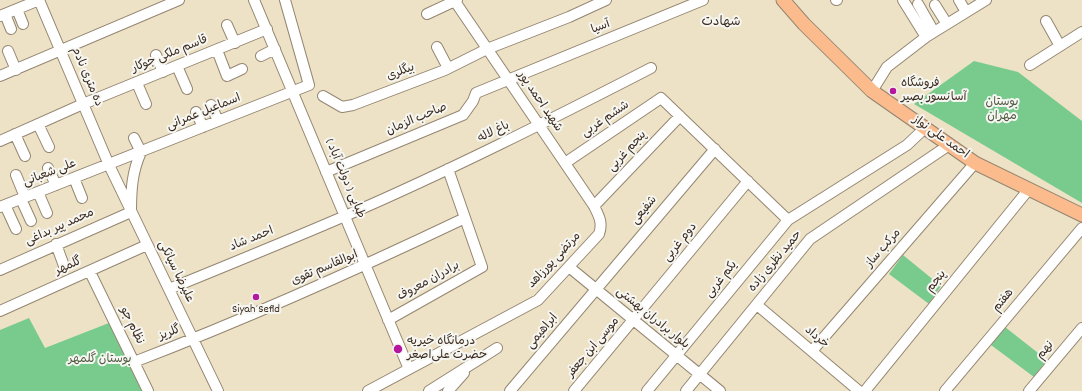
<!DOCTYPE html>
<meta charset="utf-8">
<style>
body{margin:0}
canvas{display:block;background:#ede2c5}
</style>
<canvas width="1082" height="391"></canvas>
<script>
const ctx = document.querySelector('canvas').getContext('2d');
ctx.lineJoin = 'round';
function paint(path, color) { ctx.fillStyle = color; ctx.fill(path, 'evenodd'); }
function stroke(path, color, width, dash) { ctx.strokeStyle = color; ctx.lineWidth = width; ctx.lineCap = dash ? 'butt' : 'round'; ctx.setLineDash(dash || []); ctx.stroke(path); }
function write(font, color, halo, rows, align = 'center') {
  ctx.font = font + ' Dekko,"Playpen Sans Arabic",sans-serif'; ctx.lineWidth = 4; ctx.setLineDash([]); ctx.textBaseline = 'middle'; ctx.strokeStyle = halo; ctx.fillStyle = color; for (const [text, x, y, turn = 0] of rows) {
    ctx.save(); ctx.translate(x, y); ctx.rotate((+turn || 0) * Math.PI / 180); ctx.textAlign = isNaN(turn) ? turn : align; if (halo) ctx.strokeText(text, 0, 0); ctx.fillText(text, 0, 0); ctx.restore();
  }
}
paint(new Path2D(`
 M974,61L1018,72L1082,121V203L914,104Z
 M903,255L941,286L929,304L889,274Z
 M29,318L45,348L114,321L150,391H0V330Z
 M1005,327L1047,360L1034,377L991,345Z`), '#79cb8d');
const minor = new Path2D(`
 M254,0L409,369
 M836,0H837
 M903,0L926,37
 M959,0L966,12
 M918,4L934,32
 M935,5L947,24
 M17,9L23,24
 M5,14L11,29
 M427,14L457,0
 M0,16L39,0L109,165L218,391
 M1046,21L1060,46
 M227,25L235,43
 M437,47L448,68
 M217,50L227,76L242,69
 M8,51L16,70
 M156,55L163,72
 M261,56L275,49
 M1030,65L1082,32
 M177,66L187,89
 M0,76L179,0
 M137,83L146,104
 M872,91L887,67L926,37L986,0
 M323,96L342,107L353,105L445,70L487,49L569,17L606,0
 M211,105L218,121
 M196,112L203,127
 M38,124L49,147
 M15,134L25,156
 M0,141L83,104L267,29
 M565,163L661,98L788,220
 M48,168L56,185
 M326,172L463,115L473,101L476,93L703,0
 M16,175L25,197
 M74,178L82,198
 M38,192L47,213
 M21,199L31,221
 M5,205L16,229
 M594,206L680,116
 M0,207L309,85L285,0
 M56,244L64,266
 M569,267L720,391
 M0,270L131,212C131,190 132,172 141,152L134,138
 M90,272L148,391
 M169,289C228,265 287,241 345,216C449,171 550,120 651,68
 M757,305L859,391
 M0,311L147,245
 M388,320L482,267L448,169
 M812,351L975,163
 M134,362C246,319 356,270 465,218
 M368,391L538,300L599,234C603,223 599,216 594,206L454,0
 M429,391L497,348
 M448,391L464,373
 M510,391L715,149
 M574,391L748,181
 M647,391L788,220L907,145L925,128
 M686,391L810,239L949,145
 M865,391L1029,189
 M945,391L1082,228
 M1029,391L1082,328`);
const major = new Path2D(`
 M783,0L804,24L872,91L975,163L1082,215`);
stroke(minor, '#948672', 12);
stroke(major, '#948672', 15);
stroke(minor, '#fff', 10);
stroke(major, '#fbbb8c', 13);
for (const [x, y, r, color] of [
 [893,91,4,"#b5179e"],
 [256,297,4,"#b5179e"],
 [398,349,5,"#b5179e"]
]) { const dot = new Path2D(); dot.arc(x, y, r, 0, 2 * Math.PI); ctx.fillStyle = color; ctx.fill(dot); stroke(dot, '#f6f6f2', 1.5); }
write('12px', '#3b2a1e', '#f6f6f2', [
 ["آسیا",601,28,-21],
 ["قاسم ملکی جوکار",170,55,-22],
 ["بیگلری",401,73,-21],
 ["ده متری نادم",86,77,67],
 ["شهید احمد پور",539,102,56],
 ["اسماعیل عمرانی",204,113,-22],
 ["صاحب الزمان",417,120,-23],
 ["ششم غربی",606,120,-34],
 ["باغ لاله",494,133,-26],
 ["احمد علی نواز",940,138,35],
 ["پنجم غربی",628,152,-47],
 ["علی شعبانی",50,174,-21],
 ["طبایی ( دولت آباد )",344,179,67],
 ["شفیعی",645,211,-50],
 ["محمد پیر بداغی",60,228,-24],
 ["احمد شاد",252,240,-22],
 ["دوم غربی",681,243,-51],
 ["مرکب ساز",884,249,-49],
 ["مرتضی پورزاهد",555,261,-47],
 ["حمید نظری زاده",776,262,-50],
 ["گلمهر",69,267,-24],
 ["ابوالقاسم تقوی",325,269,-23],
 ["علیرضا سیانکی",175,272,64],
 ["یکم غربی",722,280,-51],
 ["برادران معروف",429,282,-29],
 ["پنجم",937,282,-51],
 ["هفتم",1004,301,-50],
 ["بلوار برادران بهشتی",652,319,39],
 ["نظام جو",131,326,64],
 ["ابراهیمی",543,332,-50],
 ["گلریز",170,334,-21],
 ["خرداد",816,338,40],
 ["موسی ابن جعفر",594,348,-50],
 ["نهم",1046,351,-50]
]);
write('12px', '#3b2a1e', '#f6f6f2', [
 ["فروشگاه",901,84],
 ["آسانسور بصیر",901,98],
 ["Siyah Sefid",256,310,"center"],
 ["درمانگاه خیریه",407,342],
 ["حضرت علی‌اصغر",407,356]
], 'left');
write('12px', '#4e5a3f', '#f6f6f2', [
 ["بوستان",1002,103],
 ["مهران",1002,117],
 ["بوستان گلمهر",100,360]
]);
write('13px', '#3b2a1e', '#f6f6f2', [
 ["شهادت",721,23]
]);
</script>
